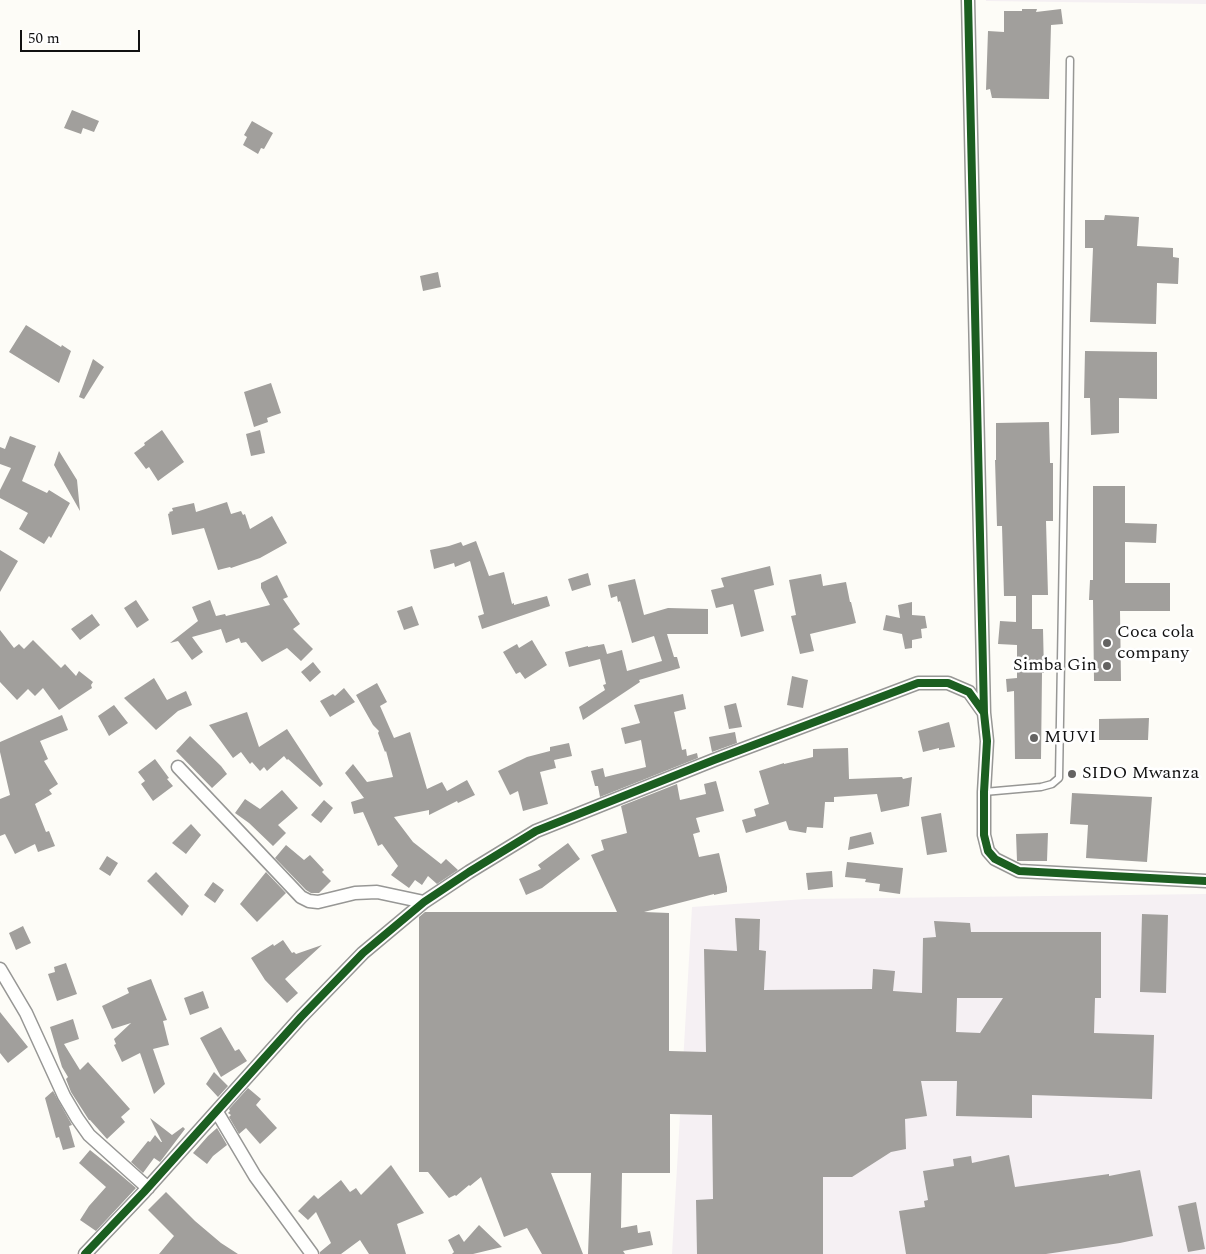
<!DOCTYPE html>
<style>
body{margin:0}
#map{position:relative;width:1206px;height:1254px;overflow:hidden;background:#fdfcf7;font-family:Spectral,serif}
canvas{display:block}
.scale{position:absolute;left:20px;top:30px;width:120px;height:22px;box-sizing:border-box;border:2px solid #111;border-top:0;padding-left:6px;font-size:15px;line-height:18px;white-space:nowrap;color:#111;-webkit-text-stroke:4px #fff;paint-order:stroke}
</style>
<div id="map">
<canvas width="1206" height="1254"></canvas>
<div class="scale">50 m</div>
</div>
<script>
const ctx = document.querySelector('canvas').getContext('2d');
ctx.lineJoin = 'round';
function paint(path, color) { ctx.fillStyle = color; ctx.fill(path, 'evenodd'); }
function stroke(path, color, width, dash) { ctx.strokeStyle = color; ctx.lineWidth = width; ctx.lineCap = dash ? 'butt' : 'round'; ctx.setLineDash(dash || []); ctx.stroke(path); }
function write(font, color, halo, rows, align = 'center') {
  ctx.font = font + ' Spectral,serif'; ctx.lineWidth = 5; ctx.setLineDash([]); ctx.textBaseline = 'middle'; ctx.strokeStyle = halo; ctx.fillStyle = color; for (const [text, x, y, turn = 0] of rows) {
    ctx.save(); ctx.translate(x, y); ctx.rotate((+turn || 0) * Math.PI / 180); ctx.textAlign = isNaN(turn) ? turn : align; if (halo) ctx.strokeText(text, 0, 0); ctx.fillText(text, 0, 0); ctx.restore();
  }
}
paint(new Path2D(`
 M986,0H1206V4L986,1Z
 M1206,894V1254H672L692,907L805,899Z`), '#f5f0f3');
paint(new Path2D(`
 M1022,9H1037L1036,12L1061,9L1063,24L1051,25L1049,99L992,98L990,89L986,90L988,31L1004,32V11H1022Z
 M72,110L99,121L94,132L83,128L81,134L64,128Z
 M252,121L273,133L264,149L261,148L258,154L243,145L247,137L244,135Z
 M1105,215L1139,217L1137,246L1173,248V257L1179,258L1178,284L1157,283L1156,324L1090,322L1093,248H1085V220H1104Z
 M438,272L441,287L423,291L420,276Z
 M26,325L61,347L62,345L71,351L59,383L9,352Z
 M1085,351L1157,352V399L1119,398V433L1091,435L1090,398H1084Z
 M93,359L104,367L84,399L79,397Z
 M271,383L281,413L267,418L268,422L254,427L244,392Z
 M1049,422L1050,463H1053V521H1046L1048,595H1032V629H1043L1044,673H1042L1041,759H1015L1014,691L1007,692L1006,679L1017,678V645L998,644L1000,621L1016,622V596H1004L1002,526H997L995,460H996V423Z
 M162,430L184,462L158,481L149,467L146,469L134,453L145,445L144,443Z
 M260,430L265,453L251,456L246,434Z
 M10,436L36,446L22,481L47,493L49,490L70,503L51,538L49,536L44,544L19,529L28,513L0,498V490L11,468L0,464V447L5,449Z
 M59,451L77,480L80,511L54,465Z
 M1093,486H1125V523L1157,524L1156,543L1125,542V583H1170V611H1120L1121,681H1094L1093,600H1089L1090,580H1093Z
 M227,502L231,514L241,511L243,515L245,514L250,529L272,516L287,543L260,558L231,568L230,567L218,570L204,528L172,535L168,514L170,513L169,512L173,511L172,508L194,503L196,512Z
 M476,541L489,576L504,572L512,604L514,603V605L547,596L550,606L482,629L478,616L484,614L470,561L455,567L454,563L434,569L430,550L449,546L461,542L463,546Z
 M0,550L18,561L0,592Z
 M770,566L774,585L754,590L764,631L741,637L733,604L716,608L711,590L724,587L721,578Z
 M588,573L591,585L572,591L568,579Z
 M821,574L823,586L846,582L850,602H851L856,623L810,634L814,651L800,654L791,616L796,615L789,580Z
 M277,575L288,597L283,599L300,624L293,629L313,649L301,661L287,648L262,662L246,642L241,643L239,638L226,643L221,629L192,637L203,652L192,660L178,641L170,643L198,621L192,607L210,600L216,616L225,614L226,616L270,605L261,588V583Z
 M635,579L644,615L668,608L708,609V634H667L674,657H677L680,668L639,680L640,682L583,720L579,707L605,690L603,685L606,684L600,659L569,667L565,652L588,646V647L604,644L607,654L622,650L627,671L662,661L654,636L632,643L620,601L618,602L617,596L611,598L608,585Z
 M136,600L149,620L137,628L124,608Z
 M912,602V615L925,616L927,628L921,629L922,638L912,640V648L905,649L902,634L883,630L886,615L900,618L898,605Z
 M412,606L419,625L404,630L397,611Z
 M92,614L100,625L80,640L71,629Z
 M0,630L14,648L19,644L24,649L33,640L61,668L65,664L76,676L79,671L93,682L91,685L92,688L59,710L43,688L35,696L28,689L17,700L0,682Z
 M532,640L547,665L525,679L520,672L516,674L503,652L517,644L519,648Z
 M313,662L321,672L310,682L301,672Z
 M792,676L808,680L803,708L787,705Z
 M154,678L167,700L186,691L192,705L178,711L156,730L124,698Z
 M377,683L387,702L380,706L394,738L410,732L427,789L442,782L447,791L467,780L475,795L458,803L457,801L429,815V810L394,817L413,842L441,864L446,859L458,870L437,884L428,876L422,885L415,880L409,888L391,875L398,866L382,844L378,846L363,812L354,814L351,802L364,798L345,773L353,764L367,782L393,777L386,751L385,752L378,733L379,731L373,725L356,695Z
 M344,688L355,702L330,717L320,701L333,694L335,696Z
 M683,694L686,709L674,712L682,750L686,749L687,756L697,753L698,758L600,797L598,786H595L591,771L603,768L605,777L646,767L641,740L625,744L621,728L640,723L634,705Z
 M736,703L742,727L729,729L724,706Z
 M114,705L128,723L109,736L98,716Z
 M247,712L259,747L287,729L323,784L320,787L288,759L287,760L284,756L267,771L264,767L260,771L252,762L250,764L241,752L233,758L209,725Z
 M62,715L68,730L40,741L48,759L44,761L58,784L49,790L52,794L35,804L46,832L49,831L55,846L38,852L35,844L15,854L5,834L0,836V799L10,795L0,752V742Z
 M1149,718L1148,740H1099V719Z
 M949,722L955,747L939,750V748L923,752L918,731Z
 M735,732L737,743L712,752L709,737Z
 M190,736L221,766L227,774L212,788L176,751Z
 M569,743L572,756L554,760L556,768L540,772L548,804L523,811L518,791L510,795L498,771L527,757L550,751V747Z
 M848,748L849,779L902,777L903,779L912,777L909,806L881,812L877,794L834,797V802H825L823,828L807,827L806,833L789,830L786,821L746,833L742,820L756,816L754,809L769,804L759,771L784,763V764L813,757V749Z
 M155,759L169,778L167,779L173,786L153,801L141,784L145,781L138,772Z
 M716,781L724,811L696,818L700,832L693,834L699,857L719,853L727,887V892L714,895V894L644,912L669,913V1051L706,1052L704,949L737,951L735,918L760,919L759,950L766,951L764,990L872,989L873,969L895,971L893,991L922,993L923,938L936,937L934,921L970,923L971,932H1101V998H1095L1094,1033L1154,1035L1152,1099L1032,1095V1118L956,1116L957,1081H921L927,1116L905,1119L906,1149L891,1152L852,1177H823V1254H697L696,1200L713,1199L712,1115L670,1114V1173H622L621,1228L637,1225L638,1233L650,1231L653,1245L623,1251L625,1254H588L591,1173H551L583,1254H542L527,1228L504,1237L481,1177L470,1186L469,1185L456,1196L455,1195L449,1198L428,1172H419V917L425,912H617L591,855L604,850L601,840L627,833L621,806L677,784L680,800L706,794L704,784ZM957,998H1003L980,1033L956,1032Z
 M282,790L298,808L278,825L286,833L273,846L249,823L235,813L245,799L260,809Z
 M1072,793L1152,797L1147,862L1086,858L1088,825L1070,824Z
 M324,800L333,808L321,823L311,815Z
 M941,813L947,852L927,855L921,817Z
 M191,824L201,835L186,854L172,843Z
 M871,832L874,844L848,850L850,837Z
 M1048,833L1047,861H1017L1016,834Z
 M568,843L580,859L542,888L526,895L519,879L541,869L538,865Z
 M286,845L304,860L310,855L324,870L322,872L331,881L319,893H311L306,890L275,858Z
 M107,856L118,863L110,876L99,869Z
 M847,862L903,868L900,894L879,891L880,884L865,882L866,879L845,877Z
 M832,871L833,887L808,890L806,873Z
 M156,872L189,906L182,916L147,881Z
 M266,872L286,893L257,922L240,904Z
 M213,882L224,890L215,903L204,895Z
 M1142,914L1168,915L1166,993L1140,992Z
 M23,926L31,943L16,950L9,933Z
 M283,940L292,953L294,952L296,954L322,945L285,979L298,993L287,1003L265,980L251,958L273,944L274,946Z
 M66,963L77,994L57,1001L48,974L55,972L54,967Z
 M151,979L167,1020L163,1021L169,1045L153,1049L165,1084L154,1094L140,1053L122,1062L114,1045L116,1044L114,1039L131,1023L112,1029L102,1006L129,993L127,988Z
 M203,991L209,1008L190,1015L184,998Z
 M0,1012L28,1047L8,1063L0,1053Z
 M73,1019L79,1039L64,1044L80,1070L88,1062L130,1109L121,1117L125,1122L107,1139L90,1120H89L71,1092L66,1079L68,1077L62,1067L50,1027Z
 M221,1027L235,1051L239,1049L247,1061L221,1077L200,1038Z
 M214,1072L228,1086L218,1097L206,1084Z
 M248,1088L261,1099L256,1105L277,1128L260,1144L246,1128L239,1134L229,1117L231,1115L228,1113L230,1111L229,1109Z
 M53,1091L72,1125L69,1126L75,1147L63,1150L59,1137L56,1138L45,1098Z
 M150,1118L172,1135L183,1127L185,1129L160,1162L154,1158L143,1173L131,1162L148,1141L150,1142L155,1135L161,1142H162Z
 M217,1128L227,1145L213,1156L207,1164L193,1153L208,1136Z
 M90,1150L116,1171L136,1188L96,1231L80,1220L89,1206L106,1187L79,1163Z
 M1009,1155L1015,1187L1109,1174V1176L1140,1170L1153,1236L1120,1243L1046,1254H906L899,1211L925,1207L924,1201L928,1200L923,1171L954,1166L953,1159L971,1156L972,1163Z
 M391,1165L424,1213L397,1224L406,1254H369L360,1240L341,1254H320V1252L331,1243L316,1212L308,1220L298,1211L314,1195L318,1199L341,1180L350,1192L356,1188L361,1195Z
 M166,1192L195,1221L221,1243L238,1254H159L174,1236L148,1210Z
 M1196,1202L1205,1249L1188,1252L1178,1206Z
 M479,1225L502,1247L473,1254H452L454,1252L448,1240L459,1234L464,1242Z`), '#a19f9c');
const lane = new Path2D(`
 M984,792L1041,787L1052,784L1059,778L1065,425L1070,60`);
const street = new Path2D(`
 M968,0L984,713
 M178,767L301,897L309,901L318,902L355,893L377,892L424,902
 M0,969L26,1013L64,1096L77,1118L89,1135L148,1188
 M217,1112L255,1176L312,1254
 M85,1254L144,1192L301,1017L363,953L424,902L469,872L536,831L714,760L918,683H948L969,692L984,713L987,741L984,792V835L988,851L995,859L1019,871L1206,881`);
stroke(lane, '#979795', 9);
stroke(street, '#979795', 15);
stroke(lane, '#fffffe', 6);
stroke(street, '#fffffe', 12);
stroke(new Path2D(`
 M968,0L984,713
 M85,1254L144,1192L301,1017L363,953L424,902L469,872L536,831L714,760L918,683H948L969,692L984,713L987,741L984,792V835L988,851L995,859L1019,871L1206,881`), '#1b5e20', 8);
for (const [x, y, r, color] of [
 [1107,643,5,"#646362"],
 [1107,666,5,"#646362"],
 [1034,738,5,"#646362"],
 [1072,774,5,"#646362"]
]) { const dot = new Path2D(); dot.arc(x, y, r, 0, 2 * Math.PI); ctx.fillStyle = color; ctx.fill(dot); stroke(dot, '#fff', 2); }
write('18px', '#111', '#fff', [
 ["Coca cola",1117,633],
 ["company",1117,654],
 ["Simba Gin",1097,666,"right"],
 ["MUVI",1044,738],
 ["SIDO Mwanza",1082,774]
], 'left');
</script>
